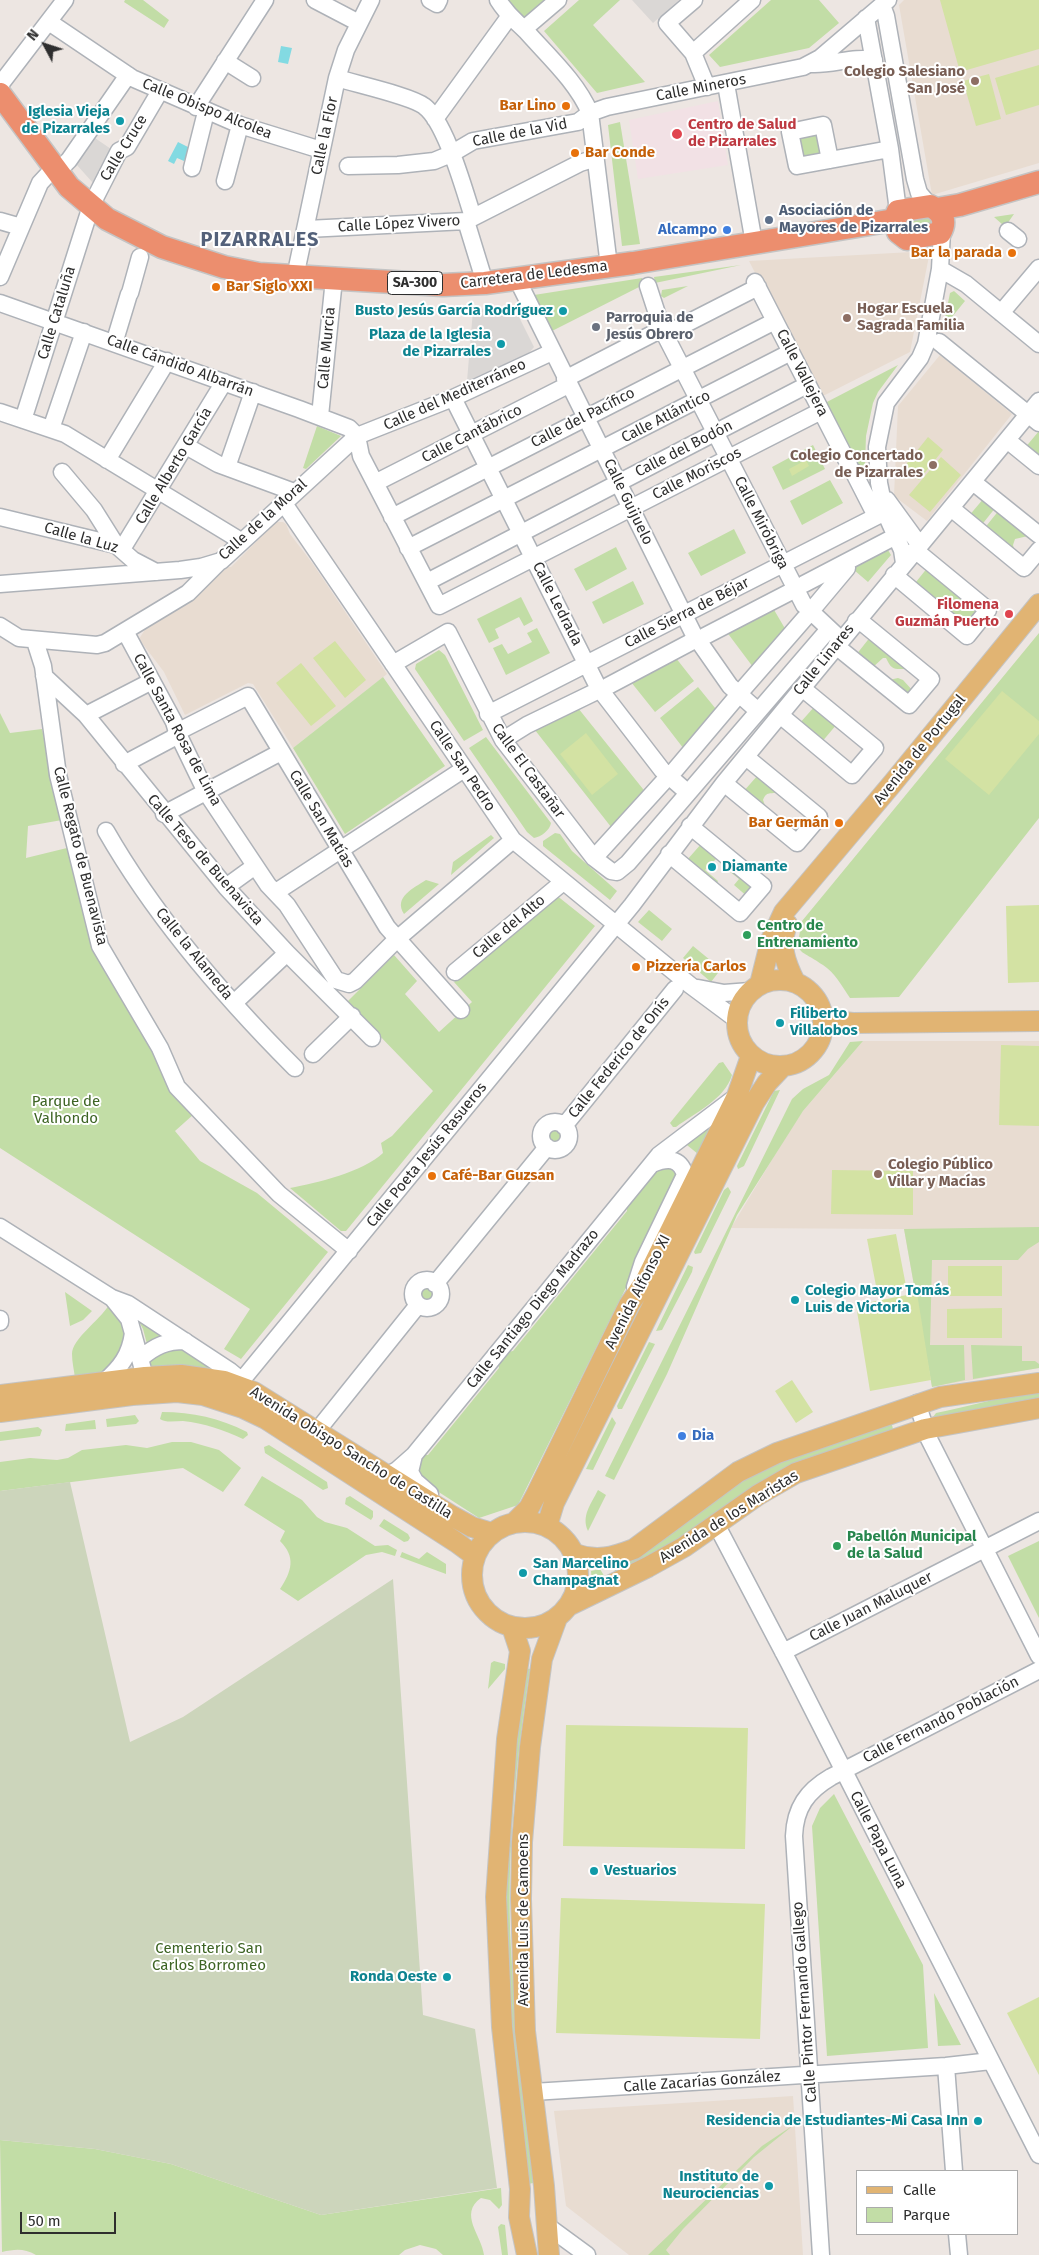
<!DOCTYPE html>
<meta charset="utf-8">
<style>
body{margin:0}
#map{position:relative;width:1039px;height:2255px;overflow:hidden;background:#ede6e2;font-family:"Fira Sans",sans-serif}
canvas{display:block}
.legend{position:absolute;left:856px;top:2170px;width:162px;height:65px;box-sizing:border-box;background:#fff;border:1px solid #ababab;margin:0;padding:6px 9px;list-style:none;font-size:15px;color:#2e2e2e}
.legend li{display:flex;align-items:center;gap:10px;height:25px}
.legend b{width:25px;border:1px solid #ababab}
.north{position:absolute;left:20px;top:20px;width:50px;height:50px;-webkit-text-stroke:4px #fff;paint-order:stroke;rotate:310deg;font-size:14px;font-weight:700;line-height:20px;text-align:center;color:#2e2e2e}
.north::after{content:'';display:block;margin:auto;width:18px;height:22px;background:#2e2e2e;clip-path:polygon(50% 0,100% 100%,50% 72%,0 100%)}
.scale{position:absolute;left:20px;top:2212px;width:96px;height:22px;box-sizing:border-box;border:2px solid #2e2e2e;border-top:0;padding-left:6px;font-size:15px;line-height:18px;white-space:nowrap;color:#2e2e2e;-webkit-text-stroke:4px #fff;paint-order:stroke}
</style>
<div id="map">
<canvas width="1039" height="2255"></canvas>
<ul class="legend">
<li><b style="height:6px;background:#e1b473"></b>Calle</li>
<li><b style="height:14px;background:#c2dda6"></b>Parque</li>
</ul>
<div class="north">N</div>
<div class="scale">50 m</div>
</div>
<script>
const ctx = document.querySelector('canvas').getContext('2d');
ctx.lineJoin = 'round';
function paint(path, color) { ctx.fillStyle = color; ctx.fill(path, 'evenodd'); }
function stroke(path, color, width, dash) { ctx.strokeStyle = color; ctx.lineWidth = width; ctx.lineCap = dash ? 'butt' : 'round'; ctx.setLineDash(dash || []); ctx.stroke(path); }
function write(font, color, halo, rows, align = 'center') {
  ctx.font = font + ' "Fira Sans",sans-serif'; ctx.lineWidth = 4; ctx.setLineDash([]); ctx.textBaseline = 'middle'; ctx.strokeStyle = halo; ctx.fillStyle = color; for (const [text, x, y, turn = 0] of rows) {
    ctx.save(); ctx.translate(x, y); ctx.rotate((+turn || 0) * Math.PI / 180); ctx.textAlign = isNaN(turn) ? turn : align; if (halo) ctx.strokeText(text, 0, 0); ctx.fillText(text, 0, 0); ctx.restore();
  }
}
paint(new Path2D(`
 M904,0H1039V163L932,195L899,5Z
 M930,251L910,352L819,398L749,261Z
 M940,355L1012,414L927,521L894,496L898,406Z
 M276,522H283L286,524L290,534L313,564L387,674L293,748L253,684L248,683L185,715L164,672L139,639L146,628L192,601L203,591V588L227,567H231Z
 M863,1041H1039V1368L932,1387L904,1229L731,1228L788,1133L803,1111Z
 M793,2096L803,2255H629L566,2206L554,2111Z`), '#e8dcd1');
paint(new Path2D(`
 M718,101L728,165L638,179L629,120Z`), '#f2e1e5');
paint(new Path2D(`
 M125,0H143L169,20L164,28L124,2Z
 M504,0H548L529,16L523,17Z
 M579,0H620L593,25L645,82L597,93L544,31Z
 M771,0H819L839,23L809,48L720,67L709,55Z
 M620,122L640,244L622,246L608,125Z
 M820,131L825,157L804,162L798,135Z
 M928,214L936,223L910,231L905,219Z
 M1014,214L1007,224L1003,225L994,217Z
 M741,265L655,283L654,277Z
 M642,278L643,285L552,331L534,295Z
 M688,286L664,298L661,296L662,290Z
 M954,291L965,301L943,328L950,293Z
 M898,365L878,392L873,403L866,436L865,465L857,470L823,404Z
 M317,426L341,436L306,469L303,468Z
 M1039,431V461L1024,449Z
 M813,445L825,469L783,490L772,467Z
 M830,480L843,503L802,525L790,501Z
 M984,498L996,507L980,527L968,517Z
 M1000,509L1028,536L1015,539L1013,545L1015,552L983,530Z
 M734,529L746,553L701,576L688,553Z
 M885,545L891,555L868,582L847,564Z
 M616,547L627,569L586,591L574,569Z
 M928,567L983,612L967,631L912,587Z
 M633,581L644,604L603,624L592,602Z
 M521,597L533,621L524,626L519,617L495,629L499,638L489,643L477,619Z
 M770,603L787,632L756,671L723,627Z
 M537,628L550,653L506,675L493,648L502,644L508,654L532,642L527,633Z
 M1039,633V818L899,997L850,998C842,986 835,973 823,965C797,947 795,957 802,921Z
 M871,636L907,669C895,669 892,671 886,658H883L872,668L856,655Z
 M439,650L445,655L483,730L464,741L415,669L416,664Z
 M672,653L694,681L655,712L627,677Z
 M383,677L445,766L345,834L293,748Z
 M898,678L903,680L913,691L910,700L889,680Z
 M698,687L720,714L687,753L660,718Z
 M574,703L647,794L615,832L531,725Z
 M815,706L837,724L821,743L799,724Z
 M0,713L10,733L42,729L62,820L28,826L26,858L71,847L83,896L194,1114L175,1131L200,1161L257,1193L328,1252L241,1359L224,1349L250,1309L0,1148Z
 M486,737L551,823C550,830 541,837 534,838L527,832L469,748Z
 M758,775L778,791C773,796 767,789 763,800L766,808L743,792Z
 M772,816L788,818L808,826L798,838Z
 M555,833L560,834L572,851L617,891L610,900L543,846V841Z
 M491,835L494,838L451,875L453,862Z
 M702,843L717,858L705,870L718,881L716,885L687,860Z
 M725,865L757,888L749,898L734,885L739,879L724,867Z
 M426,880L439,884L404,914C393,897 414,888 426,880Z
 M556,895L595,926L346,1231H341L290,1188C317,1183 363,1172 383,1153L381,1143L392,1136L433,1091L347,1002L394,955L417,981L405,994L439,1032L472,1002L454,982Z
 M649,910L672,929L662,941L638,922Z
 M693,946L721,969L711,982L683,958Z
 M863,1041L803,1111L737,1215L667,1374L614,1480L605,1476L792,1099L803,1089L829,1075L850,1042Z
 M723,1062L732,1075C725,1099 695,1113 676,1127H673L670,1123L674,1118L719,1063Z
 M780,1090L744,1166L738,1169L737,1166L774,1091Z
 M716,1119L698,1154L682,1141Z
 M546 1136a9 9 0 1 1 18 0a9 9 0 1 1-18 0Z
 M674,1166L679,1181L518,1505L479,1518L417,1478L414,1468L422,1455H428L499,1368L498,1362L507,1352L513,1351L627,1211V1205L657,1168Z
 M728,1187L731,1192L701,1253L695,1254L694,1252L724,1190Z
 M1039,1227V1242L1028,1249L1018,1260H932L930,1345H964L965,1380L932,1387L904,1229Z
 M688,1265L693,1267L692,1272L662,1330L656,1331Z
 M418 1294a9 9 0 1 1 18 0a9 9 0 1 1-18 0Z
 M65,1292L92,1311L83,1320L70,1326Z
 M109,1305C129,1328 133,1351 105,1371C98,1376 84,1376 75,1378C74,1370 72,1362 72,1354C72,1339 99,1321 109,1305Z
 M137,1318L162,1336L147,1344L143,1329Z
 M649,1342L655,1344L622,1409H618L617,1406Z
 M971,1345L1022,1346V1361H1035L1039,1364V1368L973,1379Z
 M179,1348L188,1351L220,1373L178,1366L150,1367V1361L154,1355Z
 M1039,1391V1401L933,1417L936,1413C971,1406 1004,1396 1039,1391Z
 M162,1412C193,1412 219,1418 247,1432L248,1435L243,1439C224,1430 204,1423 183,1421C175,1421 166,1423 160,1419Z
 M135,1415L139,1421L136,1424L107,1427L106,1419Z
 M612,1417L616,1423L593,1470L586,1469Z
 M95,1420L96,1429L65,1431L66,1424Z
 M891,1421L894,1433L684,1538L618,1576L612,1566L728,1487L783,1459Z
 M38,1427L42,1430L40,1436L0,1441V1432Z
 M172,1442H191L219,1450L241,1468L223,1492L183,1468L0,1491V1462L30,1458L57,1460L68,1458L82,1450L126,1445L147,1448Z
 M269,1445L327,1482L328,1488L323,1490L265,1453L264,1447Z
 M262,1476L302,1500L317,1517L325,1522L347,1528L375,1546L388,1545L397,1550L395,1556L382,1552L366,1555L298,1601L280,1589C292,1571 296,1557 280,1541L285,1531L244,1505Z
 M598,1490L606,1495L588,1531C581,1516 591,1504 598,1490Z
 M350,1496L373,1511V1517L371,1520L345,1504L346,1498Z
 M384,1519L408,1534L410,1538L408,1541L404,1542L379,1526Z
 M1039,1541V1618L1008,1556Z
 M402,1552L419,1559L427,1552L446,1564V1574L400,1557Z
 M600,1569L606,1579L592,1583L591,1571Z
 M494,1661L505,1664V1669L488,1689L491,1663Z
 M525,1668L530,1669C516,1761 506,1856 511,1949C515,2027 525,2105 533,2183L528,2184C517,2091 506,1998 505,1905C503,1826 515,1746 525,1668Z
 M834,1794L923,1965L928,2048L827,2056L812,1826L820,1808Z
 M934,1993L961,2045L938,2046Z
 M795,2124L754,2157L683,2229L666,2250L670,2255H648L762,2146Z
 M0,2140L95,2149L171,2164L321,2215L501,2188L502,2205L499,2209L490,2200L481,2198C458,2214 482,2236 484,2255H443L436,2249L420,2245L405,2250L399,2255H36C24,2248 15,2249 2,2252Z
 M501,2224L505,2225L508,2255H502L498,2227Z`), '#c2dda6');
paint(new Path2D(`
 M70,1482L130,1742L183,1717L393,1579L423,2015L475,2029L497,2188L321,2215L171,2164L95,2149L0,2140V1491Z`), '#ccd5bb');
paint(new Path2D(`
 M940,0H1039V49L960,72Z
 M1039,65V105L1006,115L995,78Z
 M989,74L1001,119L976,126L963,81Z
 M928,437L943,450L919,480L904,467Z
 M941,457L961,475L930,512L909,495Z
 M806,460L809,466L792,476L789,469Z
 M335,641L366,680L345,698L313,658Z
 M301,663L336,706L311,726L276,683Z
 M1002,691L1039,721V734L989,795L945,759Z
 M586,733L618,774L592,795L560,754Z
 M1039,905V982L1008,983L1006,906Z
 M1001,1045L1039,1046V1126L999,1125Z
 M832,1170L913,1171V1215L831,1214Z
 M896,1234L906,1286L877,1291L867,1239Z
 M948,1266H1002V1296H948Z
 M917,1293L931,1380L870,1391L856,1305Z
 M1002,1308V1338H947V1309Z
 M792,1380L813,1412L796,1423L775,1391Z
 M566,1725L748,1728L745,1849L563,1846Z
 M561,1898L765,1904L760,2039L556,2033Z
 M1039,1997V2075L1007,2013Z`), '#d3e2a3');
paint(new Path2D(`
 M632,0H679L653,23Z
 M92,136L111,149L93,183L76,164Z
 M513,305L534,347L529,353L467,381L473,310Z`), '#dad7d5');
paint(new Path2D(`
 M281,46L292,48L288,64L278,62Z
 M178,142L190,148L184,161L177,158L174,164L168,161Z`), '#83dae2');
const minor = new Path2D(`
 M315,0L359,23
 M430,0L437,4L439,0
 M498,0C508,16 514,19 526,31C548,56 577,82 590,113L609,266
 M694,0L667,23L693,53L707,87
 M882,5L886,16L915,179L919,193L930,206
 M866,18L890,149L898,211
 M49,22L132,78L240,125L321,150
 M524,29L558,0
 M693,53L752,0
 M225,61L252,78
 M812,64C834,65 853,56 874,60
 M337,78C356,84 411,96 424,106C446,122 464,190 473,217
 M726,84L754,243
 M0,85L65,0
 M196,107L265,0
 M435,119L509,17
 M830,160L823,125L790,132L797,166L879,151L890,149
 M348,166L398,165L434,161L451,154L473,141L578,122L590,113L607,107L803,67L820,58L888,0
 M192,168L206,112
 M57,172L69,160L128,75
 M225,181L240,125
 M0,221L21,227
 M466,221L485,283
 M307,229L466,221L580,163L596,158
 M1008,231L1018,239
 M940,269L966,284L1039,344
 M0,277L40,183L54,168
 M295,277L337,78L346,50L371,0
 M517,279L693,633L730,686L758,711
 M755,282L849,465
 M648,286L662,329L804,605L836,635
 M130,293L140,257
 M0,303L299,409L349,428L357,436
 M1001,313L1039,268
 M664,335L758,287
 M116,337L129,294
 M939,342L1039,423
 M565,379L662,329
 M453,398L598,687L662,770L687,792
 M0,412L65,434L241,541
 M320,416L334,279
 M23,420L91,206L119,151L127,147L160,91
 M51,429L84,332
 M357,436L361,456L439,606L821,411
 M1007,440L1039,466
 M186,446L218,464L294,492
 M107,460L167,361
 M227,467L253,392
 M853,471L876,516
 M62,472L94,510L116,545
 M973,482L1039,535
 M375,483L568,385
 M887,500L919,544
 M283,502L513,840L690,985L737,1020
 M951,508L1024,568L1039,550
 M0,517L116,545L133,560L156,572
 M392,517L775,321
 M408,548L791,352
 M122,549L224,382
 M904,563L902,550L885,512L879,483L877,447L886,403L920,358L926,344L940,269L942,231
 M894,575L967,636L988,610L915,550
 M427,582L807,385
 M0,584L180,570L201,567L221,561L357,436L453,398L552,352
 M804,584L896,536
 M816,605L847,568
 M0,626L19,638L97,645L105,643L188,593L219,562
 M126,633L174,722L177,732L206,792L268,885L287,905L336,980L349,984L355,981L397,939L513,840
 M705,636L790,592
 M35,641L43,666L58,775L100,946L160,1048L177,1087L279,1194L349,1251
 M836,646L909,705L931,679L865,625L856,621
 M393,664L448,632L503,740L594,858L611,871L617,872L628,863L829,629
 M44,676L86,715L226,887L287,953L372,1038
 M608,686L691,642
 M744,688L805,618
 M488,714L885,512
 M86,715L152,681
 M780,715L852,775L875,748L802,688
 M503,740L527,725L595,692
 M124,764L173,738L177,732L248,696L387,927L461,1010
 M675,770L735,699
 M724,783L797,843L819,817L746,757
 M164,814L281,752
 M106,831C156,918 224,997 295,1068
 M669,854L740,913L763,886L690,826
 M594,858L665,780
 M226,887L255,866
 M276,892L464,769
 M455,972L563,882
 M698,988L724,993L750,991
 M234,1003L287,953
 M313,1054L352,1016
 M541 1136a14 14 0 1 1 28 0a14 14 0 1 1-28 0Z
 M564,1126L675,989
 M0,1227L112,1298L128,1304L230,1371L236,1376L238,1385
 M413 1294a14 14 0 1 1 28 0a14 14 0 1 1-28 0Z
 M435,1284L547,1147
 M635,1287L643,1262L685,1175C680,1157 667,1158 652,1164
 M113,1299L129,1319L145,1377L151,1386
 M0,1319V1322
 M141,1358C155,1346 166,1341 185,1341
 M104,1382C121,1367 130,1355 133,1333
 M238,1385L632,905L724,783L1039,401
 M917,1403L929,1439L1039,1656
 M317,1431L418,1305
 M414,1455L410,1472L415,1481L430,1494
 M386,1476L397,1470L414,1455L659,1155L737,1096
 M716,1524L789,1663L1039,2155
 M783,1652L1039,1521
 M946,2066L954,2171
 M533,2092L946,2066L991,2061
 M546,2225L587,2255
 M957,2234L959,2255
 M821,2255L794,1836C795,1808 807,1791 831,1777L1039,1670`);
const major = new Path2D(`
 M787,924C779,946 785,962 795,982
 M737 1023a43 43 0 1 1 86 0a43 43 0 1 1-86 0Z
 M760,984L771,940L784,912L892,784L1039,604
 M823,1016L843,1022L853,1023L1039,1021
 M0,1395L145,1377L181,1375L224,1381L254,1392L452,1516L472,1527L492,1533
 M0,1412L132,1395L177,1392L203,1395L243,1408L266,1419L456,1542L475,1556
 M472 1575a53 53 0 1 1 106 0a53 53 0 1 1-106 0Z
 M515,1522L529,1508L536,1495L629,1305L646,1280L737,1096L751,1056
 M547,1526L554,1503L754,1103L767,1083L783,1066
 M575,1554C597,1562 613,1557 634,1549L738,1472L777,1453L940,1397L1039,1383
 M570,1605L648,1567L684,1547L758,1495L796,1473L925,1429L1039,1408
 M512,1627L520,1651L507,1739L496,1897L502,2027L520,2189L519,2217L527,2255
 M549,2255L544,2186L525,2031L521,1899L522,1842L530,1747L542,1659L557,1618`);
const highway = new Path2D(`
 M0,94L69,187L107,219L162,247L224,267L259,274L443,285L485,283L633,263L894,220
 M930,206C942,211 947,221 940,233L907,239L898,232L894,220L898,211Z
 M937,209L960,205L1039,182`);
stroke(minor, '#aeb2b8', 19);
stroke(major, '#c4c4c4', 22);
stroke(highway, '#c4c4c4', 25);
stroke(minor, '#fff', 16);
stroke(major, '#e1b473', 20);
stroke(highway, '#ec8e6e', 22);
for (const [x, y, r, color] of [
 [975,81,5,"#8d6e63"],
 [566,106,5,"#e8710a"],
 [120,121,5,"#0f9aa8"],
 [677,134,6,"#e0444e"],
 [575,153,5,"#e8710a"],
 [769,220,5,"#5c6f8a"],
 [727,230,5,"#3f7fe0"],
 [1012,253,5,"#e8710a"],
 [216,287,5,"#e8710a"],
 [563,311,5,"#0f9aa8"],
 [847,318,5,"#8d6e63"],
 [596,327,5,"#6b7280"],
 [501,344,5,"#0f9aa8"],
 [933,465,5,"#8d6e63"],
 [1009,614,5,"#e0444e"],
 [839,823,5,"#e8710a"],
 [712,867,5,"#0f9aa8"],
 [747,935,5,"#2e9e5b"],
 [636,967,5,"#e8710a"],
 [780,1023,5,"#0f9aa8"],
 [878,1174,5,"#8d6e63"],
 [432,1176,5,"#e8710a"],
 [795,1300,5,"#0f9aa8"],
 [682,1436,5,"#3f7fe0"],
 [837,1546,5,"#2e9e5b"],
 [523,1573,5,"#0f9aa8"],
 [594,1871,5,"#0f9aa8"],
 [447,1977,5,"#0f9aa8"],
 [978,2121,5,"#0f9aa8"],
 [769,2186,5,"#0f9aa8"]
]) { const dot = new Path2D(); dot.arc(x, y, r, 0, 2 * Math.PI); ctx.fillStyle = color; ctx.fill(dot); stroke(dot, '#fff', 2); }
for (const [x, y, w] of [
 [415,283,55]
]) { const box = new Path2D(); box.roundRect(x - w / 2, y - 11.5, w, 23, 4); ctx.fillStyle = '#fff'; ctx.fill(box); stroke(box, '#2e2e2e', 1); }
write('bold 14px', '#2e2e2e', null, [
 ["SA-300",415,283]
]);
write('bold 15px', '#785e54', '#fff', [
 ["Colegio Salesiano",965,72],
 ["San José",965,89],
 ["Hogar Escuela",857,309,"left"],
 ["Sagrada Familia",857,326,"left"],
 ["Colegio Concertado",923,456],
 ["de Pizarrales",923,473],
 ["Colegio Público",888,1165,"left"],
 ["Villar y Macías",888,1182,"left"]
], 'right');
write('15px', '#2e2e2e', '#fff', [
 ["Calle Mineros",701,88,-11],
 ["Calle Obispo Alcolea",207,109,22],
 ["Calle de la Vid",520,133,-11],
 ["Calle la Flor",325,136,-78],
 ["Calle Cruce",124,148,-58],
 ["Calle López Vivero",399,224,-3],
 ["Carretera de Ledesma",534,275,-7],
 ["Calle Cataluña",57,313,-73],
 ["Calle Murcia",327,348,-85],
 ["Calle Cándido Albarrán",180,366,20],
 ["Calle Vallejera",802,373,63],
 ["Calle del Mediterráneo",455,395,-24],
 ["Calle Atlántico",666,417,-27],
 ["Calle del Pacífico",583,418,-27],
 ["Calle Cantábrico",472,434,-27],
 ["Calle del Bodón",684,449,-27],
 ["Calle Alberto García",174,466,-59],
 ["Calle Moriscos",697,474,-27],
 ["Calle Guijuelo",628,502,64],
 ["Calle de la Moral",263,520,-42],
 ["Calle Miróbriga",761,523,63],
 ["Calle la Luz",81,538,16],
 ["Calle Ledrada",557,604,63],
 ["Calle Sierra de Béjar",687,613,-27],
 ["Calle Linares",824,660,-51],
 ["Calle Santa Rosa de Lima",177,730,62],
 ["Avenida de Portugal",920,750,-51],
 ["Calle San Pedro",462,766,56],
 ["Calle El Castañar",528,771,54],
 ["Calle San Matías",321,819,59],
 ["Calle Regato de Buenavista",80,856,76],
 ["Calle Teso de Buenavista",205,860,49],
 ["Calle del Alto",509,927,-40],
 ["Calle la Alameda",194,954,51],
 ["Calle Federico de Onís",619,1058,-51],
 ["Calle Poeta Jesús Rasueros",427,1155,-51],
 ["Avenida Alfonso XI",638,1292,-63],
 ["Calle Santiago Diego Madrazo",533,1309,-51],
 ["Avenida Obispo Sancho de Castilla",351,1453,32],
 ["Avenida de los Maristas",729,1517,-32],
 ["Calle Juan Maluquer",871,1607,-27],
 ["Calle Fernando Población",941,1720,-27],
 ["Calle Papa Luna",878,1840,63],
 ["Avenida Luis de Camoens",524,1920,-90],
 ["Calle Pintor Fernando Gallego",805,2002,-94],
 ["Calle Zacarías González",702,2082,-4]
]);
write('bold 15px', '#c56008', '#fff', [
 ["Bar Lino",556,106,"right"],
 ["Bar Conde",585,153],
 ["Bar la parada",1002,253,"right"],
 ["Bar Siglo XXI",226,287],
 ["Bar Germán",829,823,"right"],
 ["Pizzería Carlos",646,967],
 ["Café-Bar Guzsan",442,1176]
], 'left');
write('bold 15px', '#0d838f', '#fff', [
 ["Iglesia Vieja",110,112],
 ["de Pizarrales",110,129],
 ["Busto Jesús García Rodríguez",553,311],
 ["Plaza de la Iglesia",491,335],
 ["de Pizarrales",491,352],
 ["Diamante",722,867,"left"],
 ["Filiberto",790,1014,"left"],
 ["Villalobos",790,1031,"left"],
 ["Colegio Mayor Tomás",805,1291,"left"],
 ["Luis de Victoria",805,1308,"left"],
 ["San Marcelino",533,1564,"left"],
 ["Champagnat",533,1581,"left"],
 ["Vestuarios",604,1871,"left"],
 ["Ronda Oeste",437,1977],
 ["Residencia de Estudiantes-Mi Casa Inn",968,2121],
 ["Instituto de",759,2177],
 ["Neurociencias",759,2194]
], 'right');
write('bold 15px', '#be3a42', '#fff', [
 ["Centro de Salud",688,125],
 ["de Pizarrales",688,142],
 ["Filomena",999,605,"right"],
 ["Guzmán Puerto",999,622,"right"]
], 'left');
write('bold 15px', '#4e5e75', '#fff', [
 ["Asociación de",779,211],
 ["Mayores de Pizarrales",779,228]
], 'left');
write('bold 15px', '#366cbe', '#fff', [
 ["Alcampo",717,230],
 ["Dia",692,1436,"left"]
], 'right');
write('bold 15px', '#5b616d', '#fff', [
 ["Parroquia de",606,318],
 ["Jesús Obrero",606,335]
], 'left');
write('bold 15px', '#27864d', '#fff', [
 ["Centro de",757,926],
 ["Entrenamiento",757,943],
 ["Pabellón Municipal",847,1537],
 ["de la Salud",847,1554]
], 'left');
write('15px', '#3d6424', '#fff', [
 ["Parque de",66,1102],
 ["Valhondo",66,1119],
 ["Cementerio San",209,1949],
 ["Carlos Borromeo",209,1966]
]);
ctx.letterSpacing = '1px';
write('bold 20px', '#53617a', '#fff', [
 ["PIZARRALES",260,240]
]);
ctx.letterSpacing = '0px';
</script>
